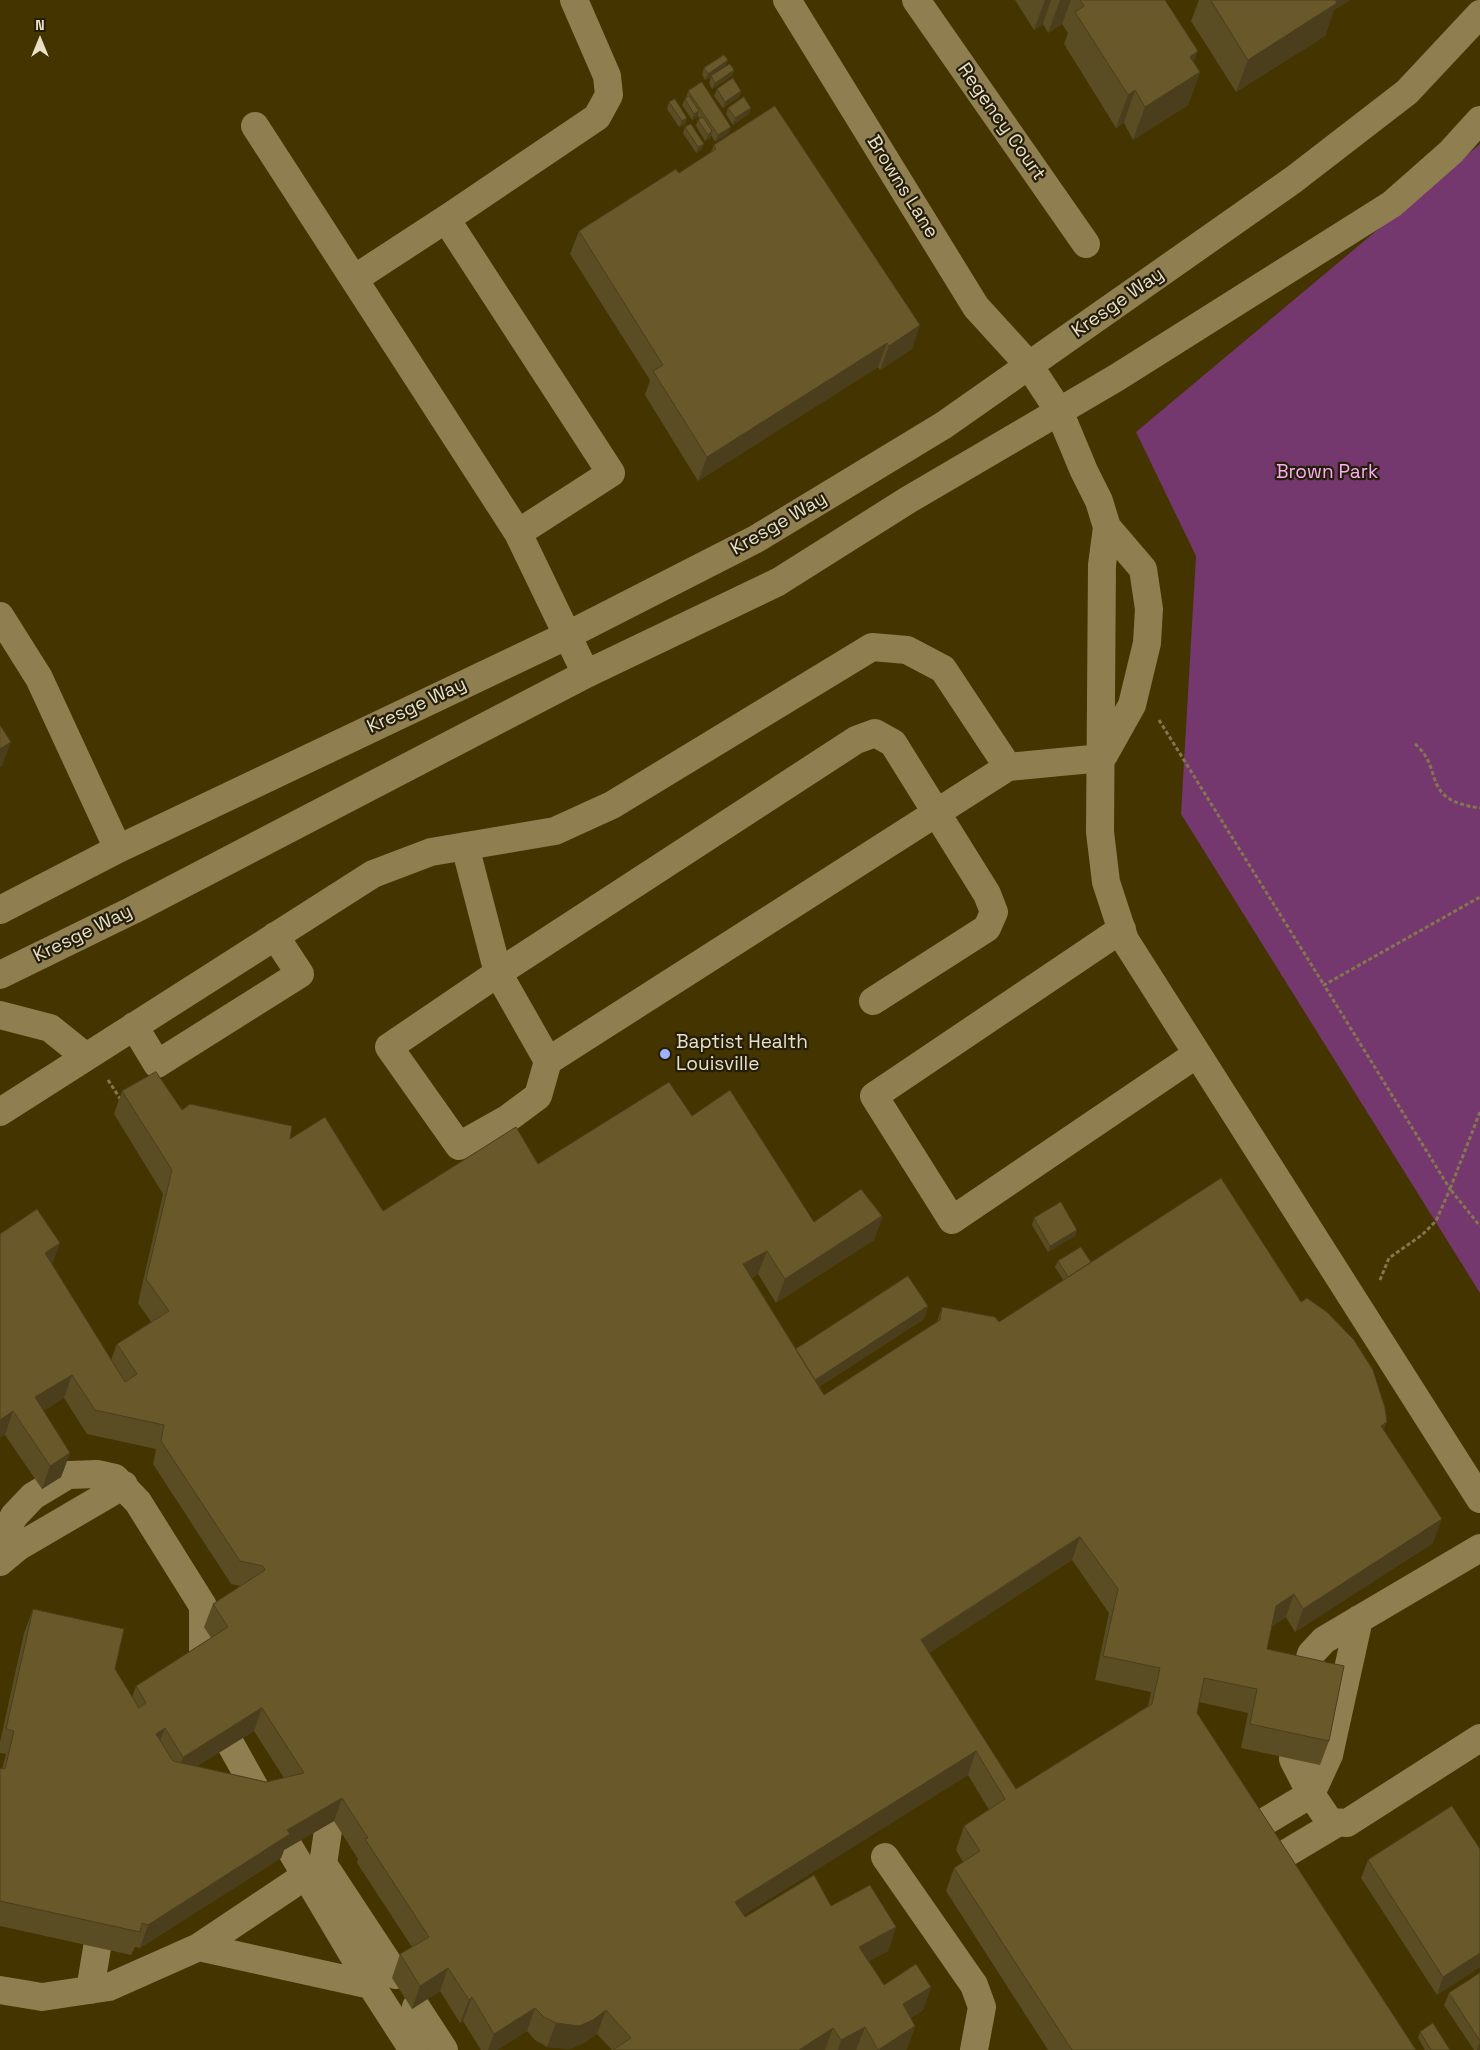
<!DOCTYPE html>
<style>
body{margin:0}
#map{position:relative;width:1480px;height:2050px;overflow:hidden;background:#443400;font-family:"Space Grotesk",sans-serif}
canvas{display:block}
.north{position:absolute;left:15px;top:15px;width:50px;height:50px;-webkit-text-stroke:4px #241d09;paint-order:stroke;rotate:0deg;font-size:14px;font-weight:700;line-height:20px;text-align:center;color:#e9e0c7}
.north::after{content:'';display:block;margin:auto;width:18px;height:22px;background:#e9e0c7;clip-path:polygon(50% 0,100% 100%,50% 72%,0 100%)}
</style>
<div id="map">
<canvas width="1480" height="2050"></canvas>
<div class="north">N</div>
</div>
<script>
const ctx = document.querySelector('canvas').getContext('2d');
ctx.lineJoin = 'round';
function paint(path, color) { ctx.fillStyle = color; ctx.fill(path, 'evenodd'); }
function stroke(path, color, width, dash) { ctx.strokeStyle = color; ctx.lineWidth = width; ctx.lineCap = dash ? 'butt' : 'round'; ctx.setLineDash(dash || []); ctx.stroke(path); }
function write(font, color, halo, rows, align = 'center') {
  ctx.font = font + ' "Space Grotesk",sans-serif'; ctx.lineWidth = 4.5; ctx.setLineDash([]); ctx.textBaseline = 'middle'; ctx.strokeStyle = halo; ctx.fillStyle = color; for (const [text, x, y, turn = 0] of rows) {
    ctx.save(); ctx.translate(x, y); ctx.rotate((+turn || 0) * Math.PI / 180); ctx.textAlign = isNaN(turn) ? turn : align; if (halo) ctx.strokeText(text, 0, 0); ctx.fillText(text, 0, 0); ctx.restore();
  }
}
paint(new Path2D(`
 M1480,144V1293L1181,814L1196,556L1136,432Z`), '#74386f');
stroke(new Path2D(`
 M1159,720L1324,985
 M1415,744C1445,769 1419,800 1480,808
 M108,1080L121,1100
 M1480,1112L1450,1189L1480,1226
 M1380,1280L1389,1258L1422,1235L1436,1221L1450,1189L1324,985L1480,897`), '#84764d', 3, [4, 2.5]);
stroke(new Path2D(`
 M787,0L976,307L1028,364L1059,411L1084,471L1099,501L1107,527L1143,569L1149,609L1147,643L1132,705L1104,755
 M916,0L1086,244
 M255,126L518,533L586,674
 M446,219L597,117L609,95L607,76L574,0
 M354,279L446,219L611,473L518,533
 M1107,527L1102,565L1100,832L1106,882L1125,940L1480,1499
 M0,616L39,678L118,849
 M465,846L498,973L548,1061L1008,767
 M0,910L118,849L568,635L756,539L944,425L1293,180L1407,92L1480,14
 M1122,929L874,1096L952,1220L1197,1054
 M0,975L133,910L586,674L778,582L908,500L1116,378L1392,204L1451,152L1480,120
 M0,1015L50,1028L86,1057
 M134,1026L157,1064L300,974L275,936
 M548,1061L538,1096L507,1119L459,1146L389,1047L498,973L856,740L875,733L893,743L987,894L994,912L987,928L873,1001
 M0,1112L373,874L431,852L555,831L612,805L872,647L907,650L943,669L1008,767L1102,758
 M0,1543L14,1516L33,1496L68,1475L97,1474L115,1478L138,1502L203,1606V1661
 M0,1562L18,1547L124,1485
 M1303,1682L1311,1654L1324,1640L1480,1548
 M231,1745L264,1804
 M1293,1759L1311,1794L1330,1822L1347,1823L1480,1738
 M329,1824L323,1864L396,1975
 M1249,1831L1311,1794L1329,1755L1359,1619
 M885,1857L974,1985L982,2007L974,2050
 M1270,1863L1337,1823
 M199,1947L371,1985L289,1847
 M371,1985L413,2050
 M0,1990L42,1997L109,1987L199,1947L323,1864
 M90,1990L97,1948
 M416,2007L444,2050`), '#8f7e4f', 28);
paint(new Path2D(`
 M1015,0H1165L1194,62L1200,72L1188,105L1133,140L1124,123L1116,128L1064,44L1068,33L1062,24L1048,33L1043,24L1034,30Z
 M1199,0H1350L1334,10L1325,36L1236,92L1191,21Z
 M726,66L712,76L734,70L732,76L712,89L709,83L711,77L705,80L702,74L704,68Z
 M717,89L741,91L739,97L723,108L714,96Z
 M688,91L729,133L715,142L711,135L710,138L705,141L696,126L698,120L700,119L697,115V117L692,120L682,105L685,99L686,98Z
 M669,102L687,118L685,124L679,127L667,109Z
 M728,108L749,114L733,125L726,114Z
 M685,127L701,150L696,153L683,133Z
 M714,145L912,349L880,370L878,367L698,481L645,395L650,380L570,254L579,231L679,173L711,152Z
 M122,1091L182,1110L290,1139L383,1211L538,1164L692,1116L814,1222L877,1231L874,1240L776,1303L758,1274L752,1278L796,1349L928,1306L924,1319L819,1387L824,1395L937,1322L942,1307L999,1322L1063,1280L1055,1267L1058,1261L1091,1262L1384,1430L1433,1543L1295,1632L1286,1617L1272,1626L1267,1649L1329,1741L1320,1765L1241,1748L1248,1713L1199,1702L1197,1713L1416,2050H1048L946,1891L954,1868L963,1862L956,1850L964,1826L989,1810L968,1775L744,1915L745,1917L831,1906L896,1927L888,1951L869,1961L884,1985L931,1987L923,2010L911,2018L915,2026L907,2049L905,2050H612L597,2034L584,2043L570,2049L547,2047L535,2040L527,2031L497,2050H481L463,2021L460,2023L440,1991L412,2009L392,1978L400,1954L412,1947L357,1863L358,1859L334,1821L284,1850L281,1858L140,1948L135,1947L131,1955L0,1926V1768L2,1769L6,1754L0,1753V1742L24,1633L33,1609L115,1669L132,1697L136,1686L211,1638L204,1627L213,1604L240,1586L231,1584L153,1464L156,1449L87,1434L64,1398L43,1411L70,1453L61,1477L42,1489L5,1435L0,1234L60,1243L52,1264L111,1360L117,1344L151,1322L138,1303L163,1194L114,1114ZM1072,1560L1109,1613L1095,1680L1151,1692L1148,1706L1016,1789L929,1653ZM254,1731L284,1778L266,1782L197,1766Z
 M1034,1218L1077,1230L1075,1236L1048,1252L1032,1225Z
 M1480,1849V1967L1437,1995L1361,1878L1368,1860Z
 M1480,1973V2050H1474L1444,2005L1449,1993Z
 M1420,2032L1450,2050H1425L1418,2038Z`), '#5a4c23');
paint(new Path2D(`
 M1045,0H1051L1043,24L1034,30Z
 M1060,0H1071L1062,24L1048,33Z
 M1324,0H1350L1334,10L1325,36L1236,92L1248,60Z
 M1198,51L1187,81L1200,72L1188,105L1133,140L1145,107L1190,57Z
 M728,60L726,66L705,80L708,74Z
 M734,70L732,76L712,89L715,83Z
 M1135,90L1124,123L1116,128L1128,95Z
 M741,91L739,97L723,108L725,102Z
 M751,108L749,114L733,125L735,118Z
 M699,111L697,117L692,120L694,114Z
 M687,118L685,124L679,127L682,121Z
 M731,127L729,133L715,142L718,135Z
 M712,131L710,138L705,141L708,135Z
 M704,144L701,150L696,153L698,147Z
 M920,325L912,349L880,370L889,346Z
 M887,343L878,367L698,481L707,457Z
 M11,742L2,766L0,767V749Z
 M882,1216L883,1217L874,1240L776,1303L785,1279Z
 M1077,1230L1075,1236L1048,1252L1050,1246Z
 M60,1243L51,1266L45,1253Z
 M767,1251L758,1274L734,1287L743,1264Z
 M928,1306L924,1319L803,1397L808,1384Z
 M72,1375L64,1398L26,1421L35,1397Z
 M13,1411L5,1435L0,1438V1420Z
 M1387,1422L1378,1445L1381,1426Z
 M70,1453L61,1477L42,1489L50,1466Z
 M1442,1519L1433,1543L1295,1632L1303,1609Z
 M1080,1537L1072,1560L912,1664L921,1640Z
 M1294,1594L1286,1617L1268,1629L1276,1606Z
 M262,1708L254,1731L175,1780L183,1757Z
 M165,1728L156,1751V1734Z
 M976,1751L968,1775L727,1926L735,1902Z
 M342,1798L334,1821L284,1850L281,1858L140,1948L148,1925L287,1830Z
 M896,1927L888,1951L851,1971L859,1947Z
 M1480,1953V1967L1437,1995L1443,1977Z
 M448,1968L440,1991L412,2009L420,1986Z
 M931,1987L923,2010L894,2028L903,2004Z
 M472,1997L463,2021L460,2023L469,2000Z
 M535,2008L527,2031L497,2050H488L494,2034Z
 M606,2010L597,2034L584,2043L570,2049L547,2047L556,2023Z
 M915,2026L907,2049L905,2050H877Z
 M865,2027L856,2050H838L841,2040Z
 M833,2028L825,2050H799Z
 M1480,2041V2050H1477Z`), '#4a3e1d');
const building = new Path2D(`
 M1080,0H1165L1198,51L1190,57L1200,72L1145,107L1135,90L1128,95L1075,12L1084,6Z
 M1211,0H1335L1337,3L1248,60Z
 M724,55L728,60L708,74L704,68Z
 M730,64L734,70L715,83L711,76Z
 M733,78L741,91L725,102L717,89Z
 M702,82L731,127L718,135L688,91Z
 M689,96L699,111L694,114L685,99Z
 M744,97L751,108L735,118L728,108Z
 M675,99L687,118L682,121L669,102Z
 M775,106L920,325L889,346L887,343L707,457L653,371L663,365L579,231L676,169L679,173L716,149L714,145Z
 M703,117L712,131L708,135L698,120Z
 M691,124L704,144L698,147L685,127Z
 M0,725L11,742L0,749Z
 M156,1072L182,1110L190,1104L292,1126L290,1139L325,1117L383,1211L516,1127L538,1164L669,1082L692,1116L730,1090L814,1222L861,1189L882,1216L785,1279L767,1251L743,1264L824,1395L940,1320L942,1307L995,1317L999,1322L1221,1178L1301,1302L1307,1298L1327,1312L1354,1340L1373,1370L1385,1408L1387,1422L1381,1426L1442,1519L1303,1609L1294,1594L1276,1606L1267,1649L1344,1666L1329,1741L1250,1724L1257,1689L1204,1678L1197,1713L1416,2050H1072L954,1868L980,1851L964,1826L1005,1799L976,1751L735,1902L745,1917L814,1875L831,1906L870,1885L896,1927L859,1947L884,1985L916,1964L931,1987L903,2004L915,2026L878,2050L865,2027L841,2040L833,2028L799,2050H613L631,2038L606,2010L593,2020L579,2026L556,2023L544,2017L535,2008L494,2034L472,1997L469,2000L448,1968L420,1986L400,1954L429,1937L365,1839L368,1838L342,1798L287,1830L290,1834L148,1925L142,1923L140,1932L0,1901V1768L5,1769L14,1731L6,1729L33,1609L124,1629L115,1669L139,1708L146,1703L136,1686L228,1627L213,1604L265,1570L263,1566L240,1561L161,1441L164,1425L95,1410L72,1375L35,1397L70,1453L50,1466L13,1411L0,1420V1234L37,1209L60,1243L45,1253L125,1382L137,1374L117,1344L169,1311L146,1279L172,1170L122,1091ZM1080,1537L1118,1589L1103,1656L1160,1668L1152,1704L1016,1789L921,1640ZM262,1708L304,1773L266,1782L173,1761L156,1734L165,1728L183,1757Z
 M1061,1202L1077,1230L1050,1246L1034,1218Z
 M1081,1247L1091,1262L1068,1277L1058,1261Z
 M908,1276L928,1306L815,1380L796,1349Z
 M1452,1806L1480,1849V1953L1443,1977L1368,1860Z
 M1480,1973V2041L1449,1993Z
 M1433,2023L1450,2050H1431L1420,2032Z`);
paint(building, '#695829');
stroke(building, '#4a3e1d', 1);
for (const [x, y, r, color] of [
 [665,1054,6,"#9db4fd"]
]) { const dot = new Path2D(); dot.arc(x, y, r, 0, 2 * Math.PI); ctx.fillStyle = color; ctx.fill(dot); stroke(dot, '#241d09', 2); }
write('19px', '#e9e0c7', '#241d09', [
 ["Regency Court",1001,122,55],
 ["Browns Lane",902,187,58],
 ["Kresge Way",1118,303,-35],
 ["Kresge Way",779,524,-30],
 ["Kresge Way",417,706,-25],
 ["Kresge Way",83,934,-26]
]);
write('19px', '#faaff3', '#241d09', [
 ["Brown Park",1327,473]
]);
write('19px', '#e9e0c7', '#241d09', [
 ["Baptist Health",676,1043],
 ["Louisville",676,1065]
], 'left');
</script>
